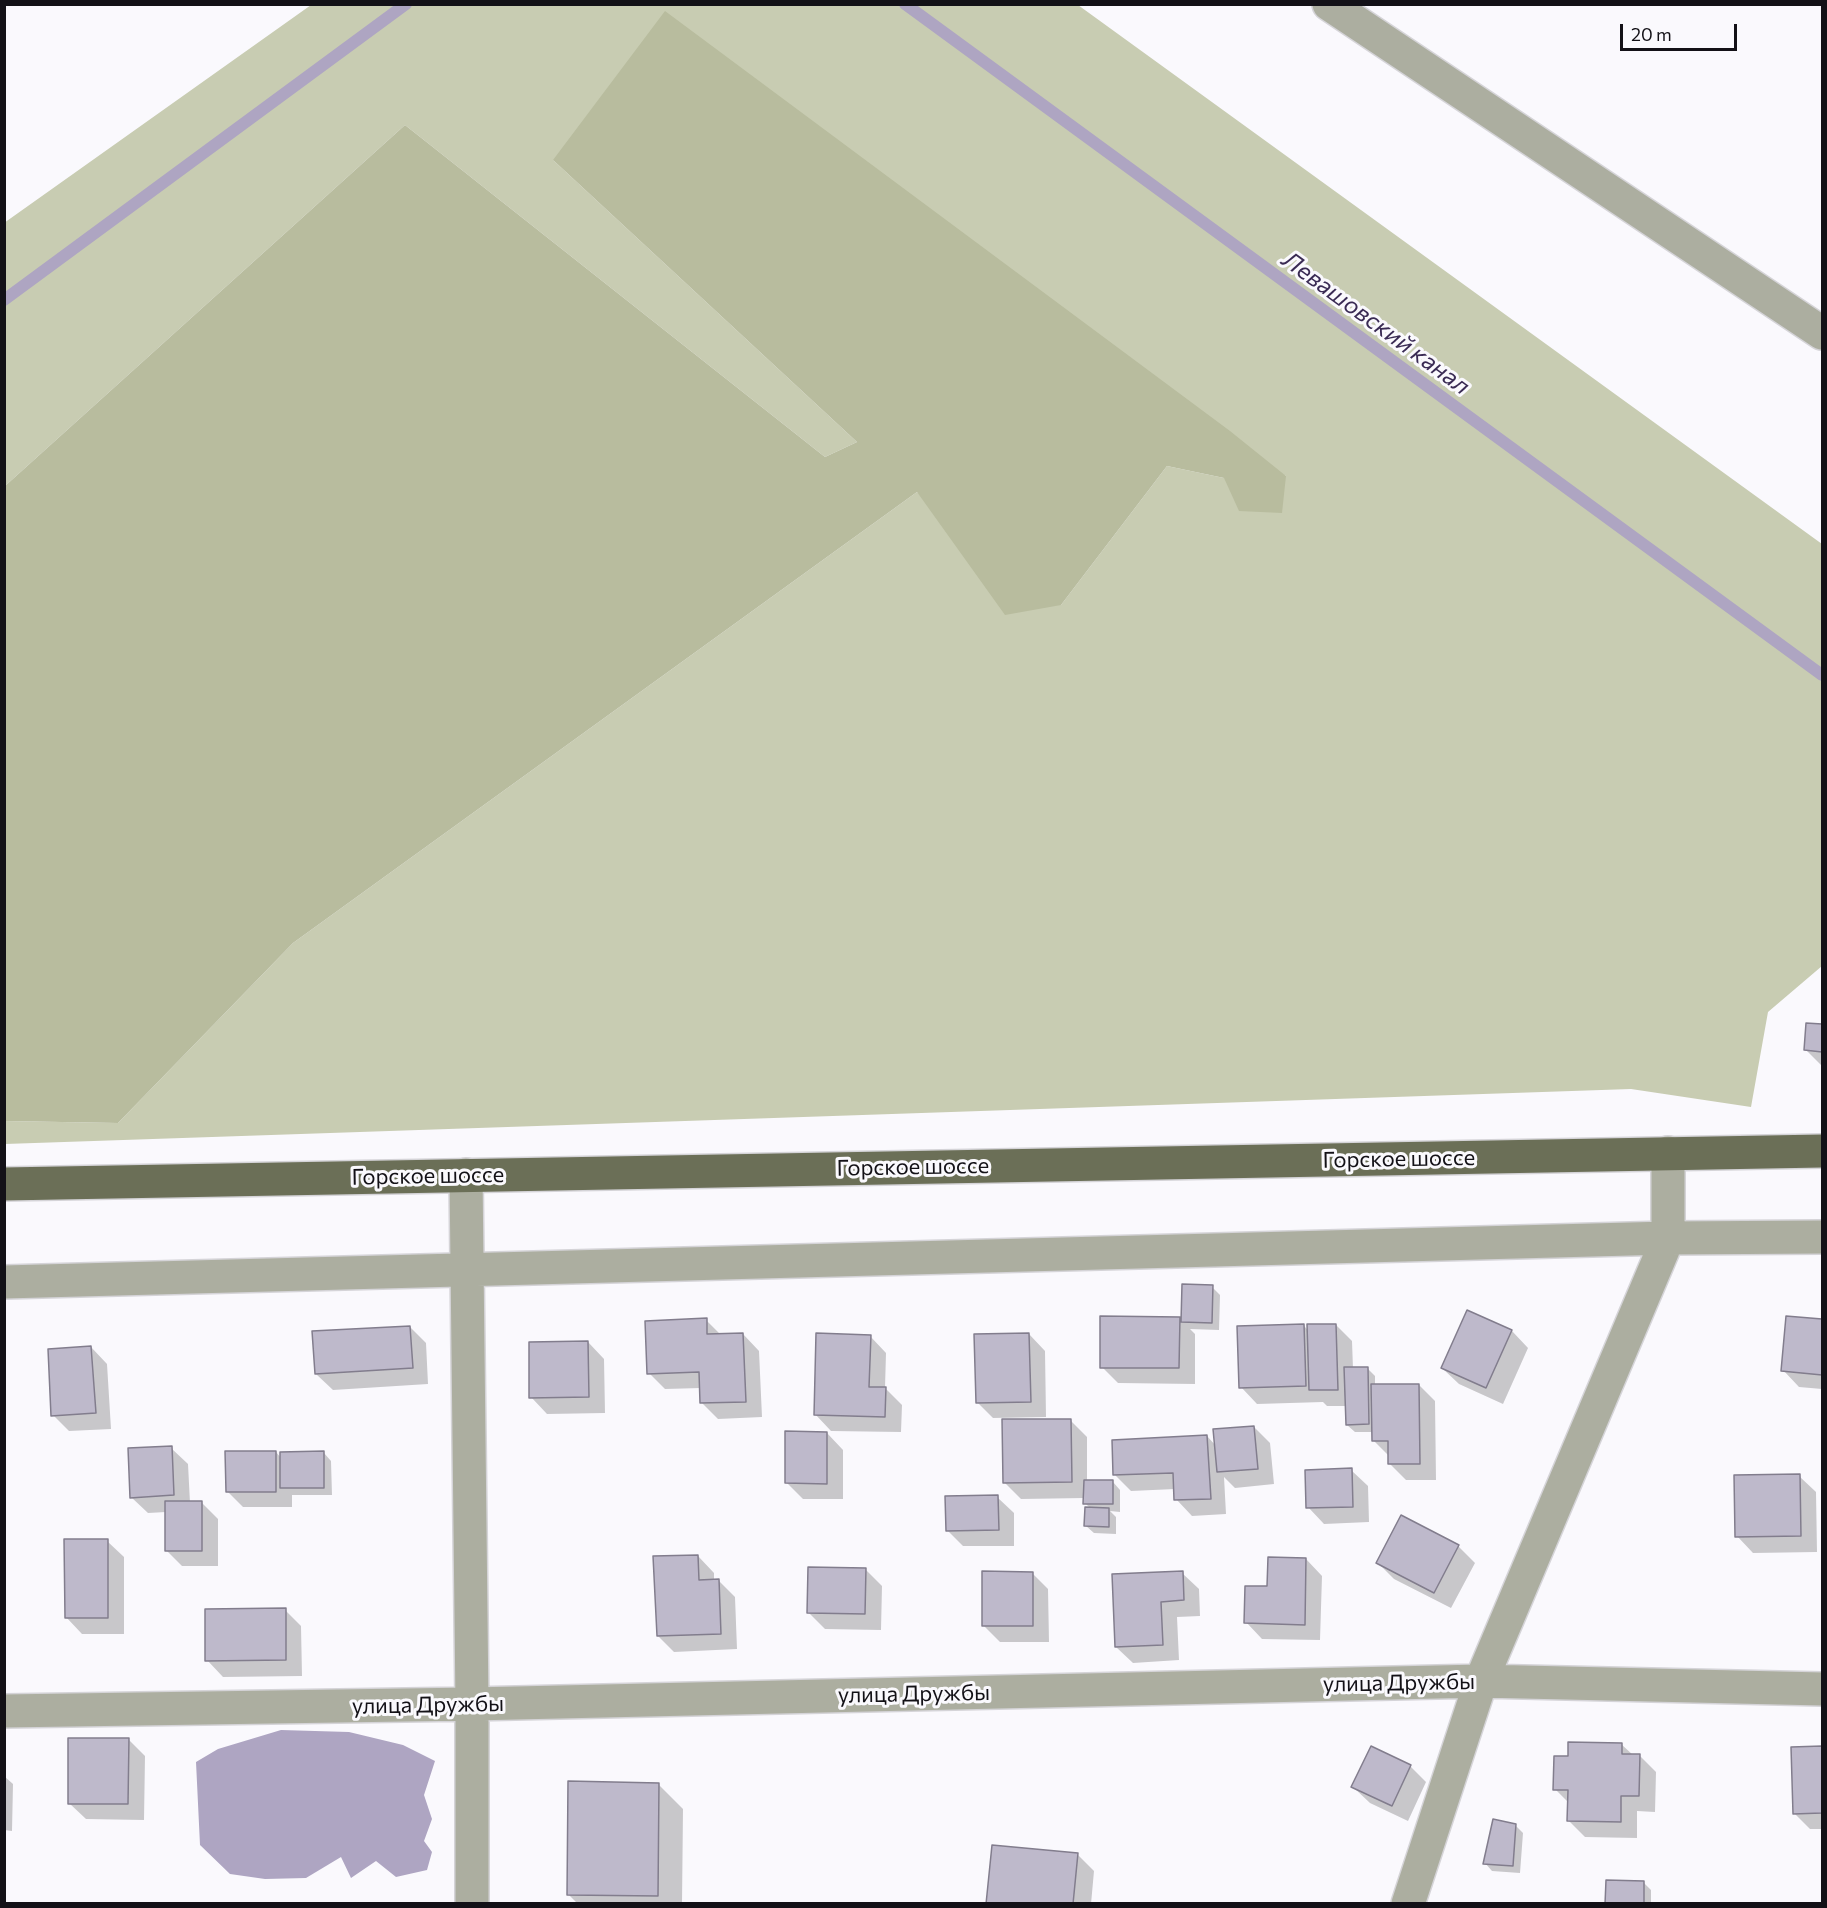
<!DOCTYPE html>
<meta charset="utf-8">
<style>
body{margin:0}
#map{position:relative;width:1827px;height:1908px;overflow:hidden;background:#faf9fd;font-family:Commissioner,sans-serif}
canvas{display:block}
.frame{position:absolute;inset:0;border:6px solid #131117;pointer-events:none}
.scale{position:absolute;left:1620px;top:24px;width:117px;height:27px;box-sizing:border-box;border:3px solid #131117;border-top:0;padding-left:8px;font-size:18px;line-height:21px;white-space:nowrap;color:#131117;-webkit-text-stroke:4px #faf9fd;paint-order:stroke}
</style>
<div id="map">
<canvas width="1827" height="1908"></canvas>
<div class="frame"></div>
<div class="scale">20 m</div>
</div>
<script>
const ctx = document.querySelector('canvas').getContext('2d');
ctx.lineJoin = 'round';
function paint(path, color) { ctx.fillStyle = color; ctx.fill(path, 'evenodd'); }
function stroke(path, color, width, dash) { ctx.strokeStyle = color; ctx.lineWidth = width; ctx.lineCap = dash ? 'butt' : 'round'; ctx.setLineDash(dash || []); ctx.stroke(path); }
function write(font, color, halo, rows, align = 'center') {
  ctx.font = font + ' Commissioner,sans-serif'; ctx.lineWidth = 6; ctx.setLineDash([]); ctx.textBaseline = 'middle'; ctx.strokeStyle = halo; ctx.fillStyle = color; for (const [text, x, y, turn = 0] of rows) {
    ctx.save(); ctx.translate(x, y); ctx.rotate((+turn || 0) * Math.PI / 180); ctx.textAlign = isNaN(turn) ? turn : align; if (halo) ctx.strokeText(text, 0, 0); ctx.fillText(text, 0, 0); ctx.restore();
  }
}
paint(new Path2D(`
 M311,5H1078L1822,544V966L1768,1012L1751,1107L1631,1089L5,1144V1121L118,1123L293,943L917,492L1061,605L1167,466L1224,478L1286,476L553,160L857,442L825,457L405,125L5,486L4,223Z`), '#c8ccb2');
paint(new Path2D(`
 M665,11L1230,431L1286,476L1282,513L1239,511L1224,478L1167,466L1061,605L1005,615L917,492L293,943L118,1123L5,1121V486L405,125L825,457L857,442L553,160Z`), '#b8bc9e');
paint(new Path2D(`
 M281,1730L349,1732L403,1745L435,1761L424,1795L432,1819L424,1841L432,1852L427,1870L396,1877L376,1861L351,1878L341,1857L306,1878L265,1879L230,1874L200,1845L196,1762L218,1749Z`), '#aea5c2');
paint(new Path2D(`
 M1808,1024L1822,1026V1066L1805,1049Z
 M1212,1287L1220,1295L1219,1330L1190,1329L1195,1334V1384L1118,1383L1102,1367L1179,1318L1182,1321Z
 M1467,1312L1512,1331L1528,1348L1503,1404L1459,1384L1442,1368Z
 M1787,1318L1822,1321V1389L1799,1387L1783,1370Z
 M706,1320L721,1335L743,1334L759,1351L762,1417L718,1419L701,1402V1388L665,1389L649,1373Z
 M1303,1325L1309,1331L1336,1325L1352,1341L1353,1369L1367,1368L1375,1376V1385H1419L1435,1401L1436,1480H1406L1390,1464V1457L1373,1440V1432H1355L1347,1425V1406H1327L1323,1402L1257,1404L1241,1387Z
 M410,1327L426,1343L428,1384L333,1390L316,1374Z
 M1029,1334L1045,1351L1046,1417L993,1418L977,1402Z
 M870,1336L886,1353L885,1388L902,1405L901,1432L831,1431L815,1414Z
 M588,1342L604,1359L605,1413L547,1414L531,1397Z
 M91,1347L107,1364L111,1429L69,1431L53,1415Z
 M1071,1421L1087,1437V1481L1113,1482L1120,1490V1512L1110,1511L1116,1517V1534L1094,1533L1086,1526L1091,1509L1085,1503V1498L1021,1499L1004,1482Z
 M1254,1427L1270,1443L1274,1484L1235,1488L1224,1477L1226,1514L1192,1516L1176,1499L1175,1489L1131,1491L1115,1475L1207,1436L1216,1446Z
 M827,1433L843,1450V1499H803L787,1483Z
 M171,1448L188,1464L190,1503H202L218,1519V1566H182L166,1550V1512L148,1513L131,1497Z
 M276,1452L281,1458L324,1453L331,1461L332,1495H292V1507H243L227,1491Z
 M1351,1470L1368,1486L1369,1522L1324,1524L1308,1507Z
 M1799,1476L1816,1492L1817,1552L1753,1553L1737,1536Z
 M997,1497L1014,1513V1546H963L947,1530Z
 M1402,1517L1458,1546L1475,1563L1451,1608L1394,1579L1378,1563Z
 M107,1541L124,1557V1634H82L66,1617Z
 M698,1556L714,1573V1581H719L735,1597L737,1649L674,1652L658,1636Z
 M1306,1559L1322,1576L1320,1640L1262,1639L1246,1622Z
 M866,1570L882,1586L881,1630L825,1629L808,1612Z
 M1032,1573L1048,1589L1049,1642H1000L983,1625Z
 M1182,1573L1199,1589L1200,1616L1177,1617L1179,1660L1133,1663L1116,1647Z
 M285,1610L301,1626L302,1676L223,1677L207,1660Z
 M129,1740L145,1756L144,1820L86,1819L69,1803Z
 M1621,1744L1633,1755H1639L1656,1772L1655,1812L1637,1811V1838L1585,1837L1569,1821V1803L1555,1789L1570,1757Z
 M1822,1747V1829H1810L1794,1813L1792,1748Z
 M1410,1766L1426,1782L1408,1821L1370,1803L1353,1787Z
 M4,1776L13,1784L12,1831L4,1830Z
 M658,1784L683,1809L682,1904H578L568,1894Z
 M1515,1825L1523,1833L1520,1873L1492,1871L1485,1863Z
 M1078,1855L1094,1871L1091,1904H988Z
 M1644,1883L1651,1890V1904H1607Z`), '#0003');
stroke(new Path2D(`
 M905,4L1822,675
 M4,300L406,4`), '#aea5c2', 12);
const building = new Path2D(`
 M1806,1023L1822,1024V1052L1804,1050Z
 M1182,1284L1213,1285L1212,1323L1181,1322Z
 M1467,1310L1512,1330L1486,1388L1441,1368Z
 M1100,1316L1180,1317L1179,1368H1100Z
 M1786,1316L1822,1319V1375L1781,1371Z
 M707,1318V1334L743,1333L746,1402L700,1403L699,1372L647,1374L645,1321Z
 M1304,1324L1306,1386L1239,1388L1237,1326Z
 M1307,1324H1336L1338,1390H1309Z
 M410,1326L413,1368L315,1374L312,1331Z
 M816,1333L871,1335L869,1387H886L885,1417L814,1415Z
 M1029,1333L1031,1402L976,1403L974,1334Z
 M588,1341L589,1397L529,1398V1342Z
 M91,1346L96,1413L51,1416L48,1349Z
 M1344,1367H1368L1369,1424L1346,1425Z
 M1371,1384H1419L1420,1464H1388V1441H1372Z
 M1002,1419H1071L1072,1482L1003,1483Z
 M1254,1426L1258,1469L1217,1472L1213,1429Z
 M785,1431L827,1432V1484L785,1483Z
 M1207,1435L1211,1499L1174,1500L1173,1473L1113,1475L1112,1440Z
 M172,1446L174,1495L130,1498L128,1448Z
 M225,1451H276V1492H226Z
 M324,1451V1488H280V1452Z
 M1352,1468L1353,1507L1306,1508L1305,1470Z
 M1800,1474L1801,1536L1735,1537L1734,1475Z
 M1084,1480H1113V1504H1083Z
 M998,1495L999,1530L946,1531L945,1496Z
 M165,1501H202V1551H165Z
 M1085,1507L1109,1508V1527L1084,1526Z
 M1401,1515L1459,1545L1434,1593L1376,1563Z
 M64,1539H108V1618H65Z
 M698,1555L699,1580L719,1579L721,1634L657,1636L653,1556Z
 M1268,1557L1306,1558L1305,1625L1244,1623L1245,1586H1267Z
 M808,1567L866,1568L865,1614L807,1613Z
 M982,1571L1033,1572V1626H982Z
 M1183,1571L1184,1600L1161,1602L1163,1645L1115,1647L1112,1574Z
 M286,1608V1660L205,1661V1609Z
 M68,1738H129L128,1804H68Z
 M1568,1742L1622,1743V1754H1640L1639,1796H1621V1822L1567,1821L1568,1790H1553L1554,1756H1568Z
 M1371,1746L1411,1765L1392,1806L1351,1787Z
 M1822,1746V1813L1793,1814L1791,1747Z
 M568,1781L659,1783L658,1896L567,1895Z
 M1493,1819L1516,1824L1513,1866L1483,1864Z
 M992,1845L1078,1853L1073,1904H986Z
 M1606,1880L1644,1881V1904H1605Z`);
paint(building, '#beb9cb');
stroke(building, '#827d8d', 1.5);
const minor = new Path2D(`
 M1329,4L1822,333
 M466,1175L472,1704V1904
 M4,1282L1668,1238L1822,1237
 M4,1711L472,1704L1481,1681L1822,1689
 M1408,1904L1481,1681L1668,1238V1153`);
const major = new Path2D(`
 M4,1184L1822,1151`);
stroke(minor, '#d5d4d8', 36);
stroke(major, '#d5d4d8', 36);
stroke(minor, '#acaea0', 33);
stroke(major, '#6b6f57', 33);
write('22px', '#131117', '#faf9fd', [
 ["Горское шоссе",1399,1159,-1],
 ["Горское шоссе",913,1167,-1],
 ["Горское шоссе",428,1176,-1],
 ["улица Дружбы",1399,1683,-1],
 ["улица Дружбы",914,1694,-1],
 ["улица Дружбы",428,1705,-1]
]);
write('italic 24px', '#3a2b54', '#faf9fd', [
 ["Левашовский канал",1376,323,36]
]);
</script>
